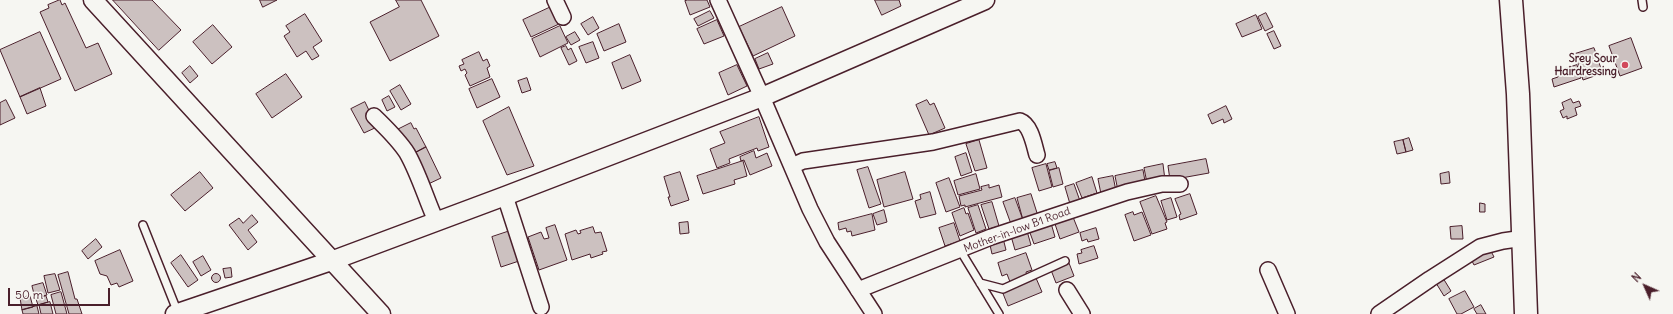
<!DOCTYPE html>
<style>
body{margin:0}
#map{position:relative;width:1673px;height:314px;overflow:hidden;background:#f6f6f2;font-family:Delius,sans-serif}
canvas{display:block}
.north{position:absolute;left:1625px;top:266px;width:40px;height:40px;-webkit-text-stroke:3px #f6f6f2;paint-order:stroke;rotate:315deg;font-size:11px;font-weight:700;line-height:16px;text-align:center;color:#4a1f2b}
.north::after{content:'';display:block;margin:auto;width:14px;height:18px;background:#4a1f2b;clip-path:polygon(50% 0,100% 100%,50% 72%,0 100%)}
.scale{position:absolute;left:8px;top:288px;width:102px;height:18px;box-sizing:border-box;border:2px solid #4a1f2b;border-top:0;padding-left:5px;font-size:12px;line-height:14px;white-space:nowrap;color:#4a1f2b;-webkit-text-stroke:3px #f6f6f2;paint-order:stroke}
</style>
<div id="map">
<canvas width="1673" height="314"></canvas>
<div class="north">N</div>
<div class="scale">50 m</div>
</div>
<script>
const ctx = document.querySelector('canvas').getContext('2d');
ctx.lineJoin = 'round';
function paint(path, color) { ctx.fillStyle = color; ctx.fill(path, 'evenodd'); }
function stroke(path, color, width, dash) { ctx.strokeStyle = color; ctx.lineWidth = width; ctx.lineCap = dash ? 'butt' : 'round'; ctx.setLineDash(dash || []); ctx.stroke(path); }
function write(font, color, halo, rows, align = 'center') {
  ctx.font = font + ' Delius,sans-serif'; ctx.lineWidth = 3.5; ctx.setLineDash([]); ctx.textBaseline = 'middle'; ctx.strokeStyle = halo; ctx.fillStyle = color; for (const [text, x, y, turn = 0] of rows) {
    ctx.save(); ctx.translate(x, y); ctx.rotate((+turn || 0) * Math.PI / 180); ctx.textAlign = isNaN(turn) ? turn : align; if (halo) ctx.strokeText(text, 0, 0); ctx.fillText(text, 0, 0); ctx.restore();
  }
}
const building = new Path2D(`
 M60,0L62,5L65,3L86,48L98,43L112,74L75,91L40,12L49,8L48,5Z
 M113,0H152L181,30L159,50Z
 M260,0H277L263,7Z
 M396,0H421L439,36L390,61L370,22L399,7Z
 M688,0H707L710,7L690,15L685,1Z
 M875,0H899L901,6L882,15Z
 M551,7L559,24L531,37L523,20Z
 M782,7L795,36L753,56L739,27Z
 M710,11L714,18L698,26L694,19Z
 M1266,13L1273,27L1265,31L1258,17Z
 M305,14L322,41L313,47L319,56L312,60L306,51L297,57L284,36L290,32L286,26Z
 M1256,15L1262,29L1242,37L1236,24Z
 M593,17L599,28L588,35L581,24Z
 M717,20L724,36L704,44L697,29Z
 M619,24L626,42L604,51L597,34Z
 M213,25L232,47L212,64L193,42Z
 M560,26L568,43L540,57L532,39Z
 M1274,31L1281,46L1274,49L1267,34Z
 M40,32L61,79L20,97L0,50Z
 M575,32L580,40L571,45L566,37Z
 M1631,38L1642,68L1620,76L1609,46Z
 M593,42L599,58L586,63L579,47Z
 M566,46L568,50L571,48L577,61L569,65L561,48Z
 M1594,48L1597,56L1601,55L1603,61L1599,63L1603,73L1583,80L1575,54Z
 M479,52L483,61L487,59L490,66L487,68L490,77L470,86L465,75L467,73L465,69L461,71L459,66L464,64L462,60Z
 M768,53L773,64L759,69L755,59Z
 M630,55L641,81L622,89L612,63Z
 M737,65L747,86L728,95L719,73Z
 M1577,65L1581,78L1554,87L1552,79L1558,77L1556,72Z
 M190,66L198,76L190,83L182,73Z
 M286,74L302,97L272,118L256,94Z
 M527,78L531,90L522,93L518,81Z
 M492,79L500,97L477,108L469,89Z
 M400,85L411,104L401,110L390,91Z
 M40,88L46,106L27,114L20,97Z
 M389,96L395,107L387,111L382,100Z
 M1571,99L1573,103L1579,101L1581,106L1575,108L1577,115L1567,119V116L1563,118L1560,111L1564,109L1562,103Z
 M6,100L15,118L0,125V103Z
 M927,100L930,105L934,103L945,128L929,135L916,105Z
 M365,102L377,127L364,133L351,109Z
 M1226,106L1232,119L1224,123L1223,119L1212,124L1208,115Z
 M509,107L534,166L507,175L483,121Z
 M759,117L769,147L758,151L757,148L729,159L730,163L717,168L710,149L725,143L720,132Z
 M411,123L414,129L416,128L426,147L411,155L395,131Z
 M1409,138L1413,150L1406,152L1403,140Z
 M979,140L987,168L975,171L966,144Z
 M1403,140L1406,152L1397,154L1394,142Z
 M426,147L441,178L424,186L411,155Z
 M754,151L756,158L767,153L772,166L750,175L744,160L741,161L740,157Z
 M966,153L972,172L961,176L955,157Z
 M1206,159L1209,173L1170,180L1168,166Z
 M743,161L747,176L734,180L735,184L703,194L697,176Z
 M1055,162L1057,168L1049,170L1047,164Z
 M1046,164L1052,187L1039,191L1032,168Z
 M1163,164L1165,180L1147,183L1144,168Z
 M868,167L881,204L869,208L857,170Z
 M1059,168L1063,184L1053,187L1049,171Z
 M1143,170L1145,181L1118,191L1115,176Z
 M200,172L213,188L185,211L171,195Z
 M680,172L689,200L671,206L668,197H670L664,177Z
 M905,172L913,199L884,207L877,180Z
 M1449,172L1450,183L1441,184L1440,174Z
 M976,174L980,189L958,195L954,181Z
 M1113,176L1116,191L1101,194L1098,179Z
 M1092,177L1097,193L1082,198L1076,183Z
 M949,178L960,207L946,212L936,183Z
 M1074,184L1080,201L1070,204L1065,187Z
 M989,185V188L999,185L1002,197L965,207V205L961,206L959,196L982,190L981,187Z
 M930,192L936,214L920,218L915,201L921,199L920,195Z
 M1031,194L1038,216L1023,220L1017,198Z
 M1190,194L1197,214L1180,220L1179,215L1181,214L1175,199Z
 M1156,196L1167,222L1165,223L1167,229L1152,234L1140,202Z
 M1015,198L1023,220L1011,224L1003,202Z
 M1171,198L1177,217L1167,220L1161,201Z
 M992,202L999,226L989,229L981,205Z
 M1480,203L1485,204V212H1480Z
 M978,205L986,229L976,233L968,208Z
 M964,208L966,214L968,213L974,230L960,236L952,213Z
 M884,210L887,222L877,225L873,214Z
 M1133,212L1134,215L1142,212L1151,235L1134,241L1125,215Z
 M872,214L875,230L852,236L851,231L847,232L846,228L839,230L838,223Z
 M252,215L258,222L248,230L257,242L248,250L229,225L239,218L243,223Z
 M1073,217L1079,232L1060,239L1055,224Z
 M688,222L689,233L680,234L679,223Z
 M954,223L960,241L945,246L939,228Z
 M1051,223L1055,237L1034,244L1029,230Z
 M555,225L567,260L539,270L528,237L541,232L544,239L549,238L546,228Z
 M1462,226L1463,239H1451L1450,227Z
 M593,227L595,233L601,232L607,251L602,252L603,254L591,258L590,254L572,260L565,234L576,230L578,234L581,233L580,231Z
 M1096,228L1099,239L1088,242L1087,239L1082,241L1080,233Z
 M513,230L522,260L501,267L492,237Z
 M1027,231L1031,245L1015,250L1011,236Z
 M1003,238L1006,250L992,254L990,245L995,244L994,240Z
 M96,239L102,247L88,259L82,251Z
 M1094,246L1098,258L1079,264L1077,254L1082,253L1081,250Z
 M120,250L133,281L119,287L117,283L111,285L107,276L100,274L95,261Z
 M1491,251L1494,257L1474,265L1471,259Z
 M1026,253L1032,270L1026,272L1027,276L1010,282L1007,274L1002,276L998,263Z
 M181,255L198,280L188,287L171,263Z
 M203,256L211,270L201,276L193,262Z
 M1069,263L1074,276L1056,283L1051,270Z
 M231,268L232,277L225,278L223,269Z
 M68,272L75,299H77L82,314H69L58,275Z
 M211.5 278a4.5 4.5 0 1 1 9 0a4.5 4.5 0 1 1-9 0Z
 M55,274L60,290L48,293L44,276Z
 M1036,278L1042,292L1008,306L1002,291Z
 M1443,278L1451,291L1444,296L1436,283Z
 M43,283L47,295L35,298L32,286Z
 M1465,291L1474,307L1461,314H1457L1449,299Z
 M61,292L67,314H56L51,295Z
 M30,296L33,307L22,310L20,298Z
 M46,296L48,302L38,305L36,299Z
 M50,302L53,314H41L39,305Z
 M1481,305L1486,314H1477L1474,309Z
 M37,306L39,314H23L22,310Z`);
paint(building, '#ccc1c0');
stroke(building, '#4a1f2b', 1);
const service = new Path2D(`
 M1642,0L1643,7
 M143,225L178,313
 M960,250L999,314
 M980,283L1003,289L1065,261`);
const minor = new Path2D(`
 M555,0L563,17
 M718,0L762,97L810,209L827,242L874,314
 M374,116C386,128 398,139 407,153C419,174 426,199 436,221
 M792,166L803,161L933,142L1020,121C1031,125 1034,145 1037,155
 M505,196L541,307
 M1268,270L1287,314
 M858,290L991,237L1127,192L1162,184H1180
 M1067,290L1082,314
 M1379,314L1430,279L1480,247L1503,241L1524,238`);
const tertiary = new Path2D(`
 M93,0L381,314
 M175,314L331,261L505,196L762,97L985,0`);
const trunk = new Path2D(`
 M1511,0L1518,94L1526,314`);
stroke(service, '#4a1f2b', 10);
stroke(minor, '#4a1f2b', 18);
stroke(tertiary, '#4a1f2b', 21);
stroke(trunk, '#4a1f2b', 25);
stroke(service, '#f6f6f2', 7);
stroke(minor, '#f6f6f2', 15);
stroke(tertiary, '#f6f6f2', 18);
stroke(trunk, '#f6f6f2', 22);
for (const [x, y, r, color] of [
 [1625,65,4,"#d1495b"]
]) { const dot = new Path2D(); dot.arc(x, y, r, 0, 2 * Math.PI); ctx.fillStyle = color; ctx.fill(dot); stroke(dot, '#f6f6f2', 1.5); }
write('bold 11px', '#4a1f2b', '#f6f6f2', [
 ["Srey Sour",1617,59],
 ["Hairdressing",1617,72]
], 'right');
write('11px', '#4a1f2b', '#f6f6f2', [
 ["Mother-in-low B1 Road",1017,230,-20]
]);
</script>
